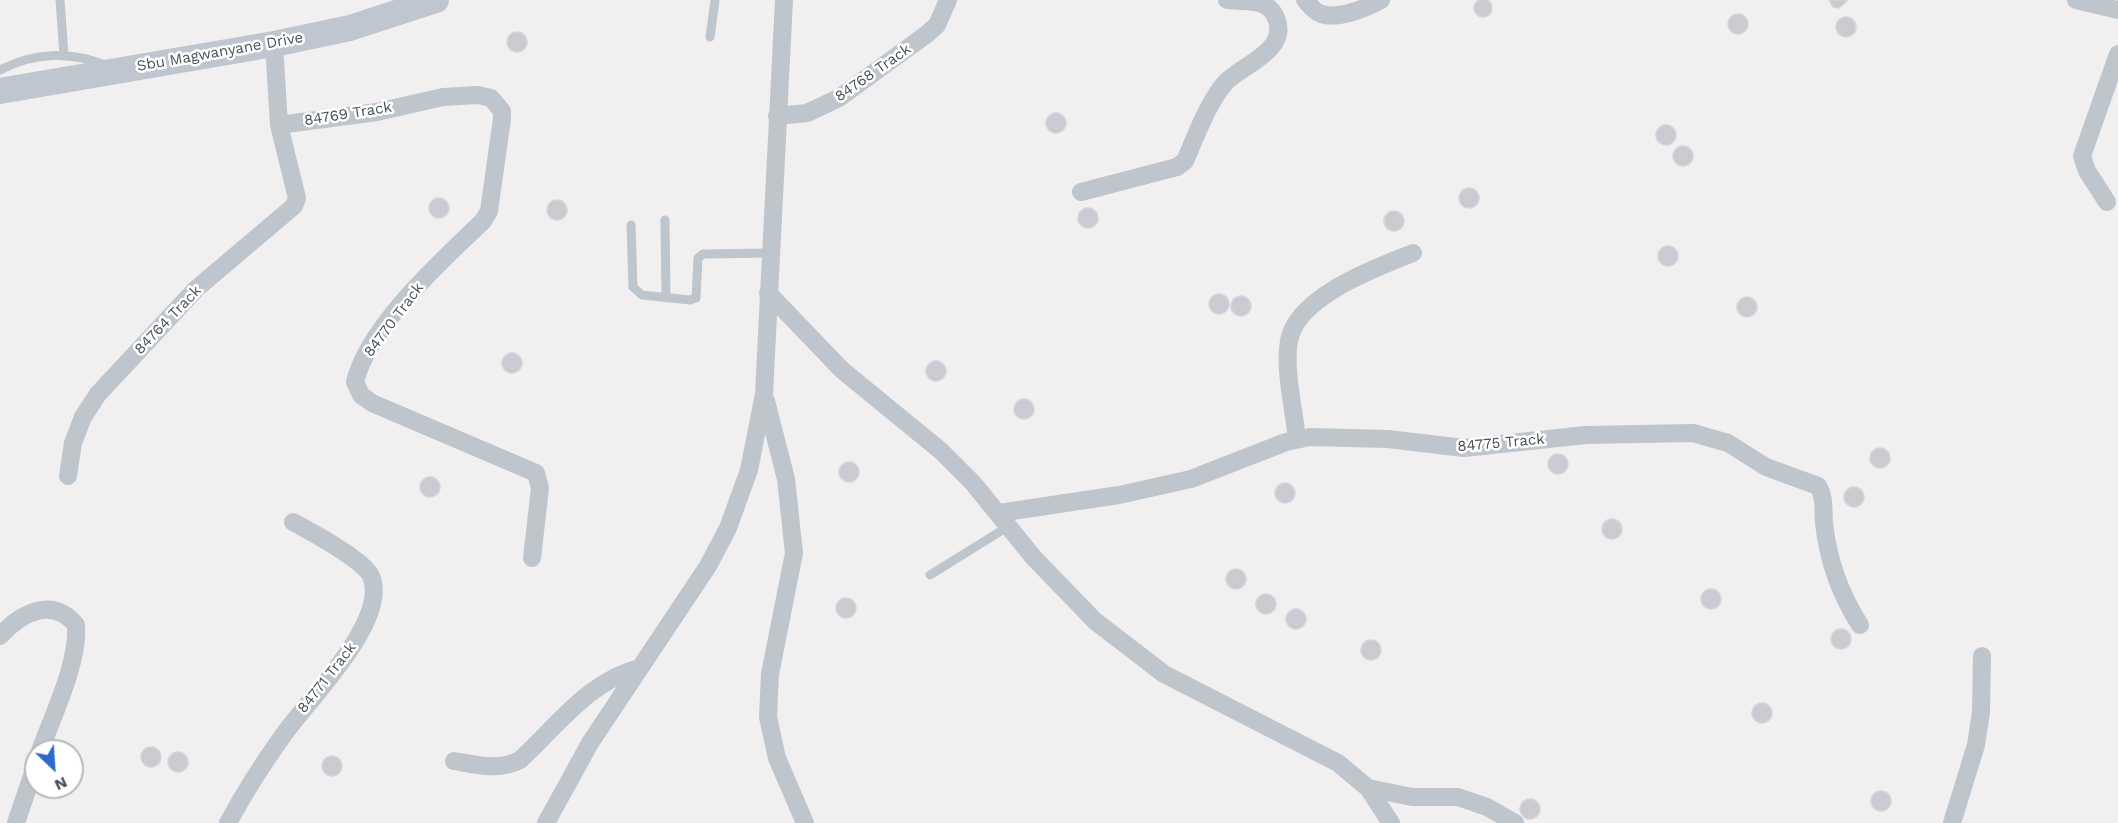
<!DOCTYPE html>
<style>
body{margin:0}
#map{position:relative;width:2118px;height:823px;overflow:hidden;background:#f1efef;font-family:"Work Sans",sans-serif}
canvas{display:block}
.north{position:absolute;left:24px;top:739px;width:60px;height:60px;box-sizing:border-box;background:#fff;border:2px solid #b6b9bd;border-radius:50%;rotate:155deg;font-size:16px;font-weight:700;line-height:24px;text-align:center;color:#49515a}
.north::after{content:'';display:block;margin:auto;width:21px;height:27px;background:#2f6acb;clip-path:polygon(50% 0,100% 100%,50% 72%,0 100%)}
</style>
<div id="map">
<canvas width="2118" height="823"></canvas>
<div class="north">N</div>
</div>
<script>
const ctx = document.querySelector('canvas').getContext('2d');
ctx.lineJoin = 'round';
function paint(path, color) { ctx.fillStyle = color; ctx.fill(path, 'evenodd'); }
function stroke(path, color, width, dash) { ctx.strokeStyle = color; ctx.lineWidth = width; ctx.lineCap = dash ? 'butt' : 'round'; ctx.setLineDash(dash || []); ctx.stroke(path); }
function write(font, color, halo, rows, align = 'center') {
  ctx.font = font + ' "Work Sans",sans-serif'; ctx.lineWidth = 5; ctx.setLineDash([]); ctx.textBaseline = 'middle'; ctx.strokeStyle = halo; ctx.fillStyle = color; for (const [text, x, y, turn = 0] of rows) {
    ctx.save(); ctx.translate(x, y); ctx.rotate((+turn || 0) * Math.PI / 180); ctx.textAlign = isNaN(turn) ? turn : align; if (halo) ctx.strokeText(text, 0, 0); ctx.fillText(text, 0, 0); ctx.restore();
  }
}
const building = new Path2D(`
 M1474 8a9 9 0 1 1 18 0a9 9 0 1 1-18 0Z
 M1829,0H1848L1839,8L1833,7Z
 M1728 24a10 10 0 1 1 20 0a10 10 0 1 1-20 0Z
 M1836 27a10 10 0 1 1 20 0a10 10 0 1 1-20 0Z
 M507 42a10 10 0 1 1 20 0a10 10 0 1 1-20 0Z
 M1046 123a10 10 0 1 1 20 0a10 10 0 1 1-20 0Z
 M1656 135a10 10 0 1 1 20 0a10 10 0 1 1-20 0Z
 M1673 156a10 10 0 1 1 20 0a10 10 0 1 1-20 0Z
 M1459 198a10 10 0 1 1 20 0a10 10 0 1 1-20 0Z
 M429 208a10 10 0 1 1 20 0a10 10 0 1 1-20 0Z
 M547 210a10 10 0 1 1 20 0a10 10 0 1 1-20 0Z
 M1078 218a10 10 0 1 1 20 0a10 10 0 1 1-20 0Z
 M1384 221a10 10 0 1 1 20 0a10 10 0 1 1-20 0Z
 M1658 256a10 10 0 1 1 20 0a10 10 0 1 1-20 0Z
 M1209 304a10 10 0 1 1 20 0a10 10 0 1 1-20 0Z
 M1231 306a10 10 0 1 1 20 0a10 10 0 1 1-20 0Z
 M1737 307a10 10 0 1 1 20 0a10 10 0 1 1-20 0Z
 M502 363a10 10 0 1 1 20 0a10 10 0 1 1-20 0Z
 M926 371a10 10 0 1 1 20 0a10 10 0 1 1-20 0Z
 M1014 409a10 10 0 1 1 20 0a10 10 0 1 1-20 0Z
 M1870 458a10 10 0 1 1 20 0a10 10 0 1 1-20 0Z
 M1548 464a10 10 0 1 1 20 0a10 10 0 1 1-20 0Z
 M839 472a10 10 0 1 1 20 0a10 10 0 1 1-20 0Z
 M420 487a10 10 0 1 1 20 0a10 10 0 1 1-20 0Z
 M1275 493a10 10 0 1 1 20 0a10 10 0 1 1-20 0Z
 M1844 497a10 10 0 1 1 20 0a10 10 0 1 1-20 0Z
 M1602 529a10 10 0 1 1 20 0a10 10 0 1 1-20 0Z
 M1226 579a10 10 0 1 1 20 0a10 10 0 1 1-20 0Z
 M1701 599a10 10 0 1 1 20 0a10 10 0 1 1-20 0Z
 M1256 604a10 10 0 1 1 20 0a10 10 0 1 1-20 0Z
 M836 608a10 10 0 1 1 20 0a10 10 0 1 1-20 0Z
 M1286 619a10 10 0 1 1 20 0a10 10 0 1 1-20 0Z
 M1831 639a10 10 0 1 1 20 0a10 10 0 1 1-20 0Z
 M1361 650a10 10 0 1 1 20 0a10 10 0 1 1-20 0Z
 M1752 713a10 10 0 1 1 20 0a10 10 0 1 1-20 0Z
 M141 757a10 10 0 1 1 20 0a10 10 0 1 1-20 0Z
 M168 762a10 10 0 1 1 20 0a10 10 0 1 1-20 0Z
 M322 766a10 10 0 1 1 20 0a10 10 0 1 1-20 0Z
 M1871 801a10 10 0 1 1 20 0a10 10 0 1 1-20 0Z
 M1520 809a10 10 0 1 1 20 0a10 10 0 1 1-20 0Z`);
paint(building, '#cacbd1');
stroke(building, '#d4d5da', 1.5);
stroke(new Path2D(`
 M60,0L64,55
 M710,37L715,0
 M0,70C34,52 72,51 107,66
 M665,220L666,297
 M631,225L633,287L642,295L690,300L696,298L698,258L703,254L770,253
 M930,575L1009,526`), '#bfc5cc', 9);
stroke(new Path2D(`
 M1305,0C1309,4 1314,11 1319,13C1336,21 1366,8 1381,0
 M2076,0L2118,10
 M274,44L279,125L377,112L443,97L478,95L491,98L502,111V119L489,211L483,221C442,261 369,325 355,382L361,395L372,403L536,473L540,488L532,558
 M777,116L807,113L839,98L927,34L937,25L948,0
 M1081,192L1177,167L1185,161C1195,138 1209,100 1226,82C1242,65 1290,50 1276,18C1273,10 1267,5 1259,3C1249,0 1238,2 1227,0
 M2107,202L2087,171L2082,156L2118,54
 M768,293L842,370L941,451L973,483L1034,558L1095,621L1164,674L1338,763L1368,788L1391,823
 M766,401L786,479L794,553L770,674L768,717L777,758L805,823
 M1297,439C1294,410 1284,369 1289,341C1296,297 1375,268 1413,253
 M68,476L73,443L83,417L98,394L196,289L294,206L297,198L279,125
 M999,513L1119,495L1191,479L1286,442L1310,437L1388,439L1464,448L1586,435L1693,433L1728,443L1766,467L1818,486C1825,497 1823,510 1824,523C1828,560 1840,594 1860,625
 M0,636C21,613 52,596 76,625C79,662 53,715 40,751
 M454,761C477,765 499,771 520,760C557,726 590,680 640,668
 M1368,788L1412,797H1458L1487,807L1515,823
 M16,823L36,764
 M228,823C244,793 264,762 284,734C308,700 390,620 371,576C363,560 310,531 293,522
 M546,823L590,743L708,566L728,528L749,470L764,394L784,0
 M1952,823L1976,745L1981,712L1982,656`), '#bfc5cc', 18);
stroke(new Path2D(`
 M0,91L274,44L350,28L436,0`), '#bfc6d0', 26);
write('15px', '#49515a', '#fff', [
 ["Sbu Magwanyane Drive",220,52,-10],
 ["84768 Track",873,73,-35],
 ["84769 Track",348,114,-9],
 ["84764 Track",168,320,-46],
 ["84770 Track",394,320,-53],
 ["84775 Track",1501,443,-5],
 ["84771 Track",327,678,-52]
]);
</script>
